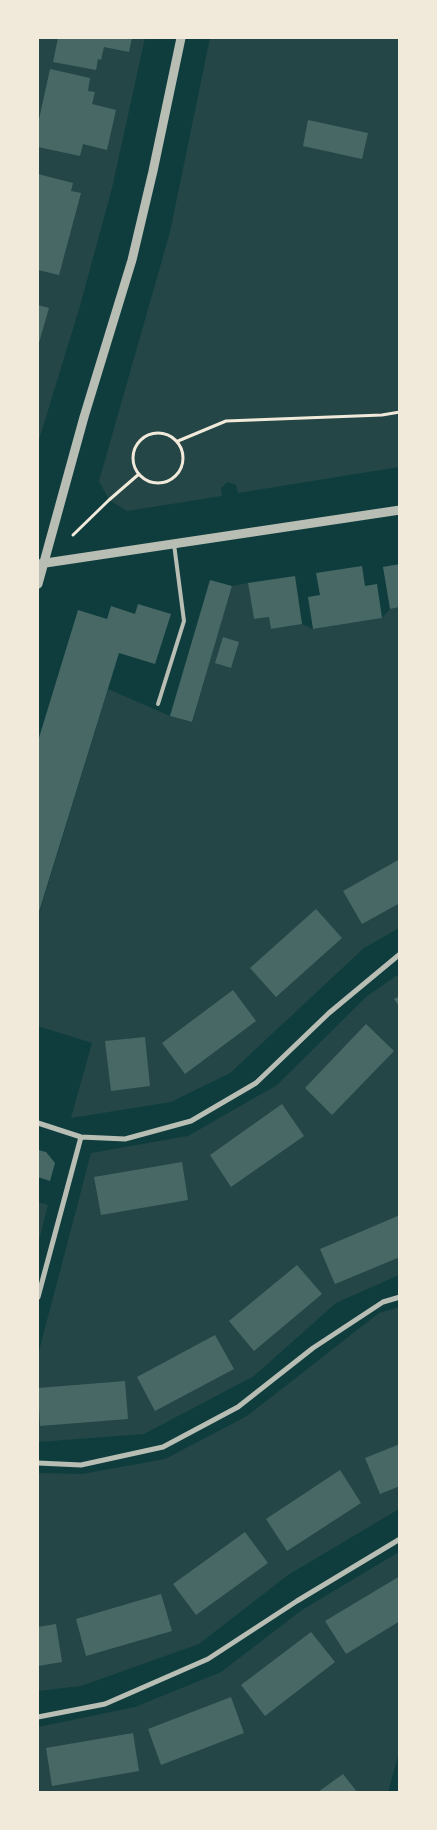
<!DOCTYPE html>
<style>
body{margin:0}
#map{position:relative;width:437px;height:1830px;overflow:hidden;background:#0f3d3e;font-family:"Archivo Narrow",sans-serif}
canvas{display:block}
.frame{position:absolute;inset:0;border:39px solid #f1e9da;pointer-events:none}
</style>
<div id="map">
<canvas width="437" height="1830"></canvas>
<div class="frame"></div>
</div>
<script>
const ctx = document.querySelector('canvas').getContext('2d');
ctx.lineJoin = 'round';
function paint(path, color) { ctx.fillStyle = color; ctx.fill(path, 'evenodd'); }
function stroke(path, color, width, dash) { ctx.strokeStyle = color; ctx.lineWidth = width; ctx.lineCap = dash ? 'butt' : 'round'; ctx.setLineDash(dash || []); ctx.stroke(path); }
paint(new Path2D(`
 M38,38H145L112,188L80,306L38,443Z
 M210,38H399V467L238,493L236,485L228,482L221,488L222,496L127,511L109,500L99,481L170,232Z
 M248,583L254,619L269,617L271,629L302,624L313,629L382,618L390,609L399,607V928L364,948L230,1073L171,1102L71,1118L92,1043L38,1026V917L108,689L170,716L192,722L232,586Z
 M399,974V1275L336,1303L254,1376L144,1434L38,1442V1355L91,1153L188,1136L277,1085L367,996Z
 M38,1202L48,1205L38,1244Z
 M399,1307V1509L288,1575L199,1644L81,1686L38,1691V1473L82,1474L165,1459L247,1416L379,1313Z
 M399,1552V1752L388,1792H38V1727L135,1707L221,1672L302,1610Z`), '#244646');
paint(new Path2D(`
 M58,38H132L129,52L104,47L101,60L98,59L96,70L53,62Z
 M50,69L90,78L88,91L95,92L92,104L116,110L107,150L83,144L80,156L38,147V124Z
 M308,120L368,133L362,159L303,146Z
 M38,174L73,183L71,191L81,193L59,275L38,270Z
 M38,305L49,308L38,346Z
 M400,564V607L390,609L383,567Z
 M362,566L365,586L377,584L382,618L313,629L308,597L320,595L316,573Z
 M295,576L302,624L271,629L269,617L254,619L248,583Z
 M210,580L232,586L192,722L170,716Z
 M138,604L171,614L155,664L119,653L38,915V741L78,610L107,619L111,606L135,614Z
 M223,637L239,642L231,668L215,663Z
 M400,859V903L362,924L343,891Z
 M316,909L342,938L276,997L250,968Z
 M233,990L256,1021L185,1074L162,1043Z
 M400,996V1007L394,999Z
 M366,1024L394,1051L332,1115L305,1088Z
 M145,1037L150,1086L111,1091L105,1041Z
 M282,1104L304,1136L231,1187L210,1155Z
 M38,1150L46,1152L55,1163L50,1181L38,1177Z
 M182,1162L188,1200L101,1215L94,1177Z
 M400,1215V1257L335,1284L320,1249Z
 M297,1265L322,1294L254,1351L229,1321Z
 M215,1335L234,1369L155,1411L137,1377Z
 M125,1381L128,1419L40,1426L38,1388Z
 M400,1444V1486L380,1494L365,1458Z
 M340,1470L361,1503L287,1551L266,1519Z
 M245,1532L268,1563L196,1615L173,1584Z
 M400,1576V1621L346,1654L325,1621Z
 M161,1594L172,1631L86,1656L76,1619Z
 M56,1624L62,1662L38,1666V1627Z
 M311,1632L335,1662L265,1716L241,1685Z
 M231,1697L244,1733L161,1765L148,1729Z
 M133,1733L139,1771L52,1786L46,1748Z
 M343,1774L357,1792H318Z`), '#486865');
stroke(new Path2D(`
 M133 458a25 25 0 1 1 50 0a25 25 0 1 1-50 0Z
 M178,441L226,421L382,415L400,412
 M73,535L109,500L139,474`), '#f1e9da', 3);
stroke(new Path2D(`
 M158,704L184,621L174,544`), '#b8beb3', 4);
stroke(new Path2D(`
 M38,1123L81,1137L125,1139L191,1121L256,1083L329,1013L400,954
 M38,1297L81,1137
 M38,1463L81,1465L163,1447L238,1407L313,1348L383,1302L400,1297
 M38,1717L105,1704L208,1659L297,1601L400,1539`), '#b8beb3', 5);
stroke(new Path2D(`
 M39,564L400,510
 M38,584L84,417L132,260L153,171L181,38`), '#b8beb3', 9);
</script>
